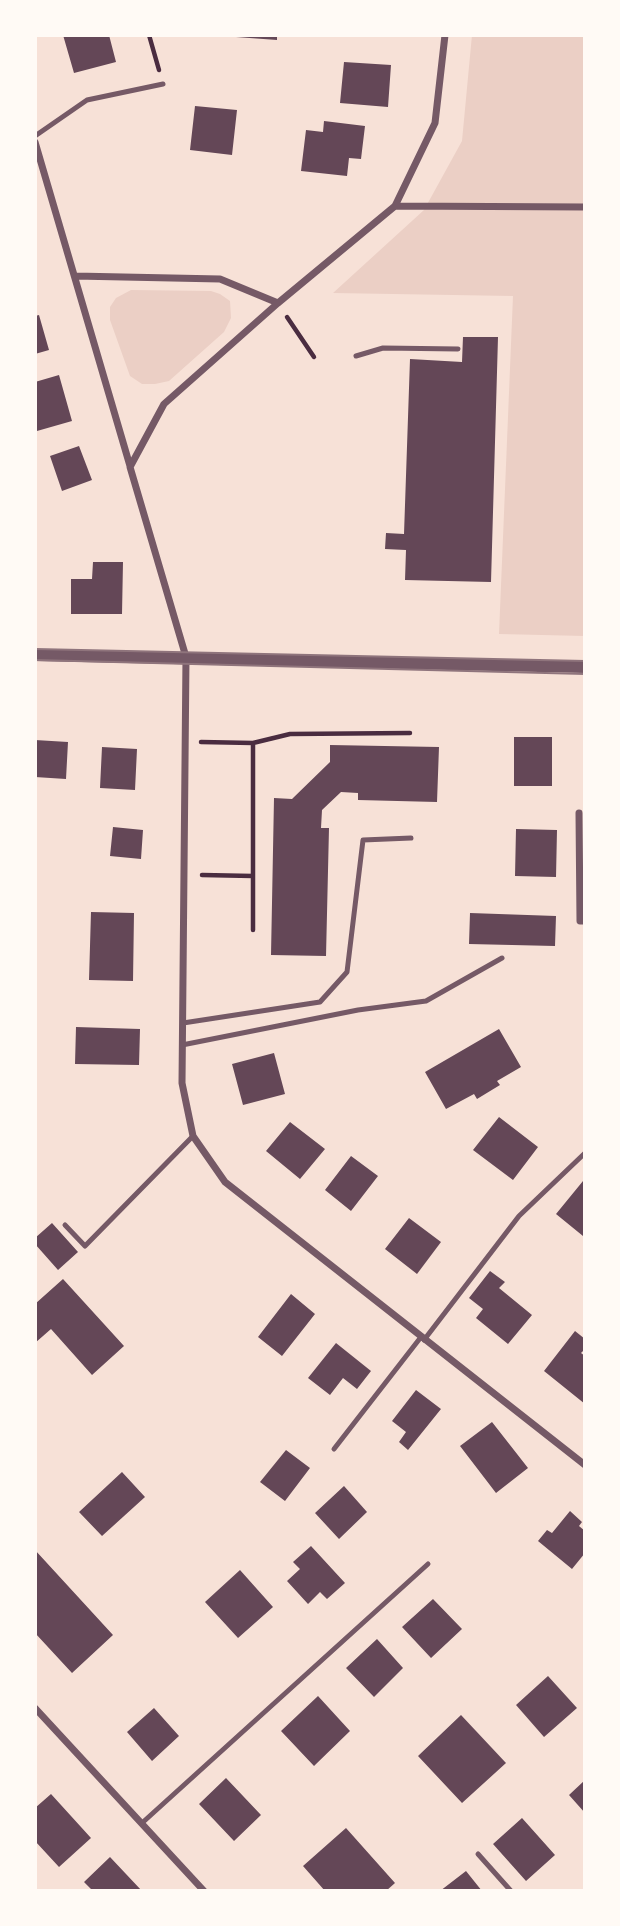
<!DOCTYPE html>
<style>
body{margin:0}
#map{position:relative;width:620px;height:1926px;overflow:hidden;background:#f7e1d7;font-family:Lora,serif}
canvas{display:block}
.frame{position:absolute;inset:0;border:37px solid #fffaf5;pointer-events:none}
</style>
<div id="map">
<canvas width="620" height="1926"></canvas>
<div class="frame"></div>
</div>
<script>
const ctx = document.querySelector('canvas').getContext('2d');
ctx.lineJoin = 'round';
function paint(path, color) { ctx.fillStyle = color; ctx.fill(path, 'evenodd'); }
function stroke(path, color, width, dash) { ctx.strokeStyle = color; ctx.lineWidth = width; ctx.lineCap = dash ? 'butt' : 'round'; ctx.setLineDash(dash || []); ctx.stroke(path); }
paint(new Path2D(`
 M472,35H585V636L499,634L513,296L333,293L424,210L462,141Z
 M131,290L211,291L220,294L230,301L231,318L224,332L169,381L155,384H142L130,376L110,320V307L116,298Z`), '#ebcfc5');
paint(new Path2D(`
 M63,35H109L116,62L74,73Z
 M236,35H277V40L236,37Z
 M344,62L391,65L388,107L340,103Z
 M195,106L237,110L232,155L190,150Z
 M324,121L365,126L361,159L349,158L347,176L301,171L306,130L323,132Z
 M39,315L49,350L35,354V316Z
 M463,337H498L491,582L405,580L406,550L385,549L386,533L404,534L410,359L462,362Z
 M59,375L72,421L37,431L35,382Z
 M79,446L92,480L62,491L50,456Z
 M93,562H123L122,614H71V579H92Z
 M514,737H552V786H514Z
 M35,740L68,742L66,779L35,777Z
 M330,745L439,747L437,802L358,800V793L341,792L322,810L321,828H329L326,956L271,955L274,798L292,799L330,762Z
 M102,747L137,749L135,790L100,788Z
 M113,827L143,830L141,859L110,856Z
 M516,829L557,830L556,877L515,876Z
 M91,912L134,913L133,981L89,980Z
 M470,913L556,916L555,946L469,944Z
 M76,1027L140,1029L139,1065L75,1064Z
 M499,1029L521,1067L497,1081L500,1085L477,1099L474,1094L446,1109L425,1072Z
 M274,1053L285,1094L243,1105L232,1064Z
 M499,1117L538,1147L513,1180L473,1150Z
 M290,1122L325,1149L300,1179L266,1151Z
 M351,1156L378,1176L351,1211L325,1190Z
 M583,1181L585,1183L583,1236L556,1214Z
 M409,1218L441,1242L417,1274L385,1249Z
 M52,1223L78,1252L58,1270L35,1244V1238Z
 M490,1271L505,1282L499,1288L532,1315L508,1344L476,1318L483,1309L469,1298Z
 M63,1279L124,1346L92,1375L51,1329L35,1343V1304Z
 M291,1294L315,1314L282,1356L258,1337Z
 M575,1331L585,1339V1349L581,1353L585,1356V1404L544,1371Z
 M336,1343L371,1371L357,1389L343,1378L330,1395L308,1378Z
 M416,1390L441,1409L408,1450L399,1442L406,1432L392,1421Z
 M492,1422L528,1468L496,1493L460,1446Z
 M286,1450L310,1468L285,1501L260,1482Z
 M122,1472L145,1497L102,1536L79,1512Z
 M344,1486L367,1512L339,1539L315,1513Z
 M570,1511L582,1522L579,1526L585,1531V1553L572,1569L538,1541L547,1530L552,1533Z
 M311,1546L345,1583L327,1599L320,1592L308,1604L287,1581L300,1569L293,1562Z
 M35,1550L113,1635L72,1673L35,1633Z
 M240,1570L273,1607L238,1638L205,1602Z
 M433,1599L462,1629L431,1658L402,1627Z
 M377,1639L403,1668L374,1697L346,1668Z
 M548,1676L577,1708L544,1737L516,1705Z
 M318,1696L350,1731L314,1766L281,1731Z
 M154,1708L179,1736L152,1761L127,1732Z
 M461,1715L506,1763L462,1803L418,1756Z
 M226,1778L261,1815L234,1841L199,1804Z
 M585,1780V1813L569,1795Z
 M51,1794L91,1838L59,1867L35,1841V1808Z
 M522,1818L555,1855L526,1881L493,1844Z
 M346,1828L395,1883L386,1891H325L303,1866Z
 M110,1857L142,1891H93L84,1882Z
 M466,1871L482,1891H440Z`), '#644757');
stroke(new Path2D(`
 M149,35L159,70
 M287,317L314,357
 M201,742L253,743L290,734L410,733
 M202,875L253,876
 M253,930V743`), '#4a2c40', 4.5);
stroke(new Path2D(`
 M35,136L87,100L163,84
 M356,356L383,348L458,349
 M183,1023L320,1002L347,972L363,840L411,838
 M182,1045L358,1010L426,1001L502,958
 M65,1225L85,1246L193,1136
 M424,1340L519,1216L585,1153
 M334,1449L421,1337
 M142,1823L428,1564
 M478,1854L511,1891`), '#755966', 5);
stroke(new Path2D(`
 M445,35L435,123L395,206L278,303L164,404L130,467L186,657L182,1083L193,1136L225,1182L585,1465
 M35,142L130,466
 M395,206L585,207
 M75,276L220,279L278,303
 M579,813L580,921H585
 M35,1708L204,1891`), '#755966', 7);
stroke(new Path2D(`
 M35,655L585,667`), '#755966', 12);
stroke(new Path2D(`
 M35,649L585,661
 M35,660L585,674`), '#8f747c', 2);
</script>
